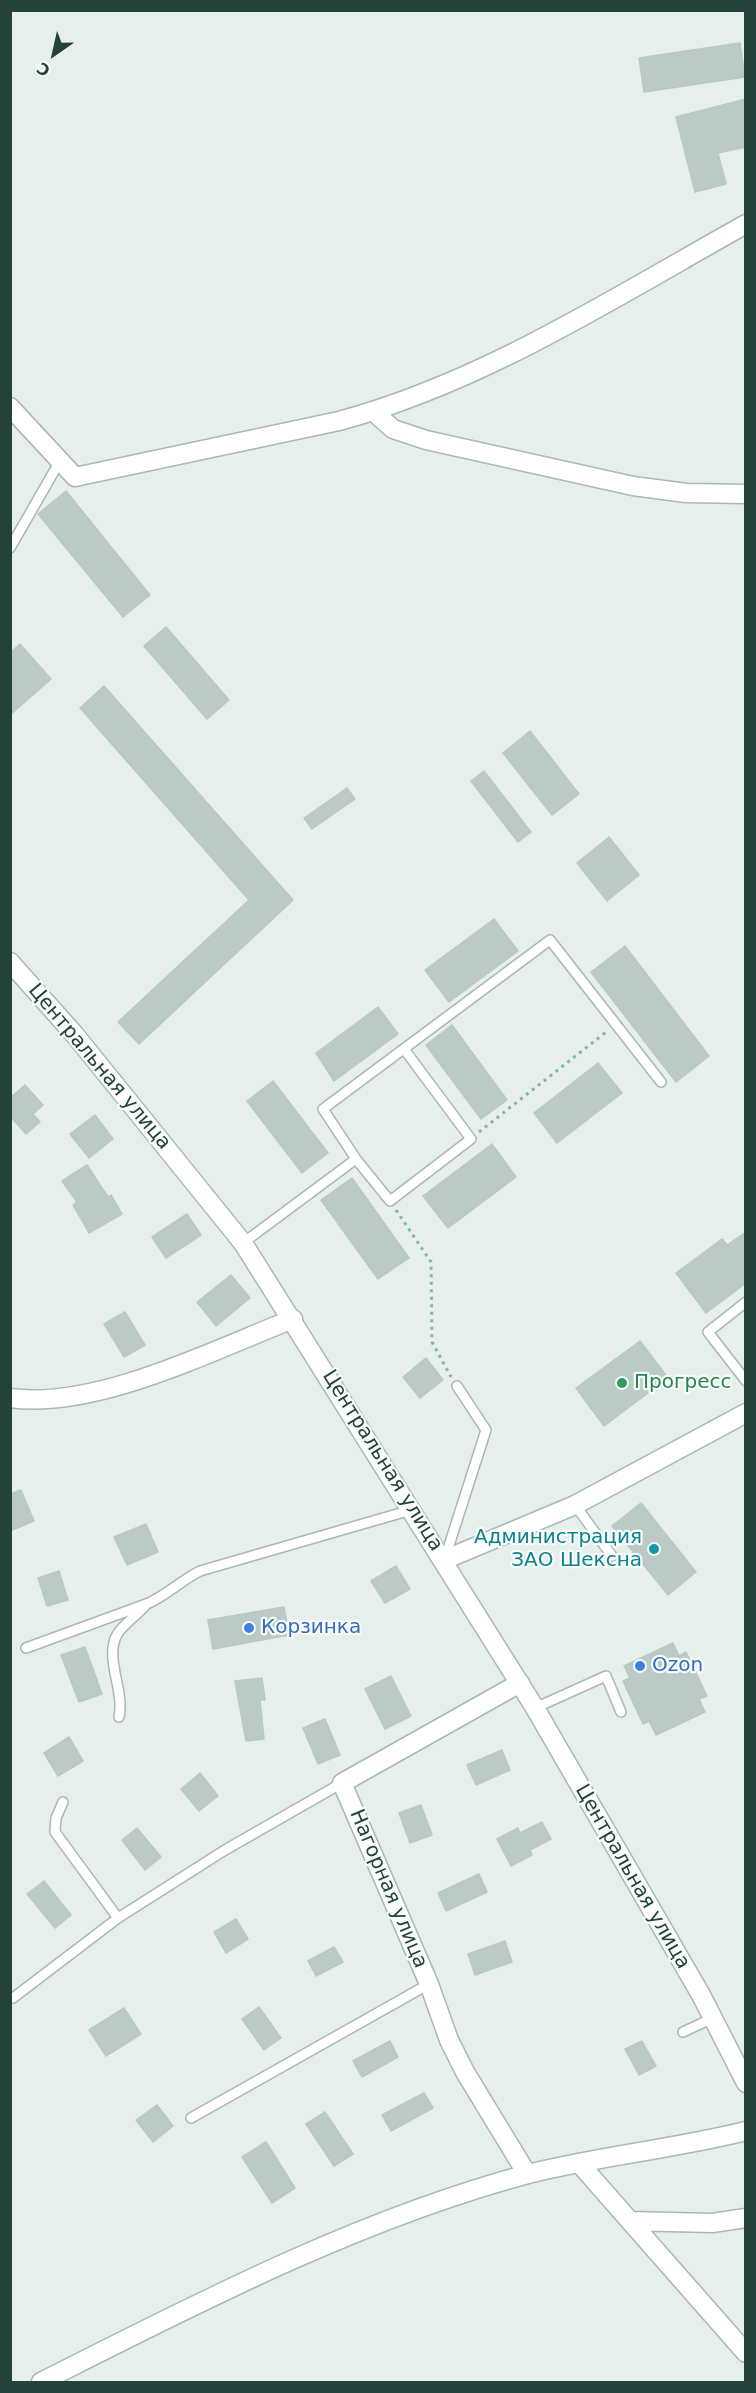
<!DOCTYPE html>
<meta charset="utf-8">
<style>
body{margin:0}
#map{position:relative;width:756px;height:2393px;overflow:hidden;background:#e6efeb;font-family:"DejaVu Sans",sans-serif}
canvas{display:block}
.frame{position:absolute;inset:0;border:12px solid #24423a;pointer-events:none}
.north{position:absolute;left:24px;top:24px;width:60px;height:60px;-webkit-text-stroke:4px #f7fbf9;paint-order:stroke;rotate:214deg;font-size:16px;font-weight:700;line-height:24px;text-align:center;color:#24423a}
.north::after{content:'';display:block;margin:auto;width:21px;height:27px;background:#24423a;clip-path:polygon(50% 0,100% 100%,50% 72%,0 100%)}
</style>
<div id="map">
<canvas width="756" height="2393"></canvas>
<div class="frame"></div>
<div class="north">С</div>
</div>
<script>
const ctx = document.querySelector('canvas').getContext('2d');
ctx.lineJoin = 'round';
function paint(path, color) { ctx.fillStyle = color; ctx.fill(path, 'evenodd'); }
function stroke(path, color, width, dash) { ctx.strokeStyle = color; ctx.lineWidth = width; ctx.lineCap = dash ? 'butt' : 'round'; ctx.setLineDash(dash || []); ctx.stroke(path); }
function write(font, color, halo, rows, align = 'center') {
  ctx.font = font + ' "DejaVu Sans",sans-serif'; ctx.lineWidth = 4.5; ctx.setLineDash([]); ctx.textBaseline = 'middle'; ctx.strokeStyle = halo; ctx.fillStyle = color; for (const [text, x, y, turn = 0] of rows) {
    ctx.save(); ctx.translate(x, y); ctx.rotate((+turn || 0) * Math.PI / 180); ctx.textAlign = isNaN(turn) ? turn : align; if (halo) ctx.strokeText(text, 0, 0); ctx.fillText(text, 0, 0); ctx.restore();
  }
}
const building = new Path2D(`
 M740,43L745,77L644,92L639,58Z
 M746,99V147L718,153L726,184L695,192L676,117Z
 M66,491L150,595L123,617L38,514Z
 M166,627L229,700L207,719L144,646Z
 M20,644L51,679L10,715V653Z
 M104,686L293,900L139,1044L118,1022L249,900L80,708Z
 M530,731L579,794L552,815L503,753Z
 M484,771L531,832L518,842L471,781Z
 M347,788L355,799L312,829L304,818Z
 M609,837L639,875L607,901L577,863Z
 M494,919L518,951L449,1002L425,970Z
 M625,946L709,1056L676,1082L591,972Z
 M378,1007L398,1034L334,1081L316,1053Z
 M452,1025L507,1100L481,1119L426,1045Z
 M598,1063L622,1093L557,1143L534,1113Z
 M273,1081L328,1153L302,1173L247,1101Z
 M25,1085L43,1105L33,1114L40,1122L26,1134L10,1116V1098Z
 M95,1115L113,1139L89,1158L70,1134Z
 M492,1144L516,1177L448,1228L423,1196Z
 M87,1165L108,1197L111,1195L122,1214L89,1233L73,1205L77,1202L62,1181Z
 M352,1178L409,1258L378,1279L321,1200Z
 M187,1214L201,1235L166,1258L152,1237Z
 M746,1232V1283L706,1313L676,1273L722,1239L727,1245Z
 M231,1275L250,1298L216,1326L197,1302Z
 M125,1312L145,1345L124,1357L104,1324Z
 M640,1341L668,1378L604,1426L576,1388Z
 M426,1358L443,1380L420,1398L403,1377Z
 M21,1490L34,1521L10,1531V1494Z
 M641,1503L696,1572L668,1595L612,1526Z
 M146,1524L158,1552L127,1565L114,1537Z
 M396,1566L410,1589L385,1603L371,1581Z
 M59,1571L68,1600L47,1606L38,1578Z
 M284,1607L289,1635L213,1649L208,1620Z
 M673,1643L679,1656L686,1652L707,1696L699,1699L705,1712L656,1735L649,1721L643,1724L623,1681L630,1678L624,1666Z
 M85,1647L102,1694L79,1702L61,1655Z
 M391,1676L411,1716L385,1729L365,1689Z
 M262,1678L265,1700H260L264,1739L246,1741L235,1681Z
 M325,1719L340,1755L318,1764L303,1728Z
 M69,1737L83,1761L58,1776L44,1753Z
 M502,1750L510,1770L476,1785L467,1765Z
 M200,1773L218,1796L199,1811L181,1789Z
 M421,1805L432,1835L410,1843L399,1813Z
 M542,1822L551,1839L530,1850L532,1855L511,1866L497,1839L518,1828L520,1833Z
 M137,1828L161,1857L145,1870L122,1840Z
 M479,1874L487,1892L446,1911L438,1893Z
 M44,1881L71,1915L55,1928L27,1894Z
 M236,1919L248,1939L226,1953L214,1932Z
 M505,1941L512,1962L475,1975L468,1954Z
 M334,1947L343,1962L316,1976L308,1961Z
 M259,2007L281,2038L264,2050L242,2019Z
 M124,2008L141,2034L106,2056L89,2030Z
 M390,2041L398,2057L362,2077L353,2061Z
 M642,2041L656,2066L639,2075L625,2049Z
 M424,2093L433,2108L391,2131L382,2115Z
 M157,2105L173,2126L153,2142L136,2120Z
 M325,2112L353,2154L334,2166L306,2124Z
 M266,2142L295,2188L272,2203L242,2157Z`);
paint(building, '#bbcac4');
stroke(building, '#b8c9c2', 1.5);
const lane = new Path2D(`
 M10,548L60,461
 M356,1159L390,1201L471,1139L404,1049
 M243,1243L356,1159L323,1109L550,940L661,1082
 M746,1302L708,1332L746,1381
 M575,1505L612,1556
 M445,1558L486,1430L457,1386
 M26,1648L149,1603C168,1594 182,1580 200,1571L411,1510
 M535,1708L606,1676L621,1712
 M119,1717C125,1690 103,1656 118,1633C124,1624 137,1615 145,1606
 M63,1802L56,1818L55,1832L118,1918
 M13,1998L118,1918L225,1850L342,1783
 M683,2032L713,2018
 M191,2118L429,1984`);
const street = new Path2D(`
 M10,407L75,477L339,421C484,382 615,297 746,224
 M374,412L393,429L426,440L633,486L686,493L746,494
 M10,1398C96,1410 213,1350 293,1319
 M444,1560L575,1505L746,1413
 M520,1683L342,1783L429,1984L449,2040L465,2072L527,2174
 M579,2163L746,2353
 M630,2221L712,2223L746,2218`);
const secondary = new Path2D(`
 M10,962L75,1035L243,1243L535,1708L701,1995L746,2083
 M41,2382C196,2304 359,2219 528,2174C599,2156 674,2149 746,2131`);
stroke(lane, '#a8b8b2', 12);
stroke(street, '#a8b8b2', 21);
stroke(secondary, '#a4bbb3', 21);
stroke(new Path2D(`
 M479,1132L606,1032
 M396,1210L431,1262L432,1342L451,1377`), '#86b3a5', 3, [3, 4.5]);
stroke(lane, '#fff', 9);
stroke(street, '#fff', 18);
stroke(secondary, '#fff', 18);
for (const [x, y, r, color] of [
 [622,1383,6,"#2e9e5b"],
 [654,1549,6,"#0f9aa8"],
 [249,1628,6,"#3f7fe0"],
 [640,1666,6,"#3f7fe0"]
]) { const dot = new Path2D(); dot.arc(x, y, r, 0, 2 * Math.PI); ctx.fillStyle = color; ctx.fill(dot); stroke(dot, '#f7fbf9', 2); }
write('20px', '#24423a', '#f7fbf9', [
 ["Центральная улица",99,1067,50],
 ["Центральная улица",382,1461,58],
 ["Центральная улица",632,1877,60],
 ["Нагорная улица",388,1889,67]
]);
write('20px', '#27864d', '#f7fbf9', [
 ["Прогресс",634,1383]
], 'left');
write('20px', '#0d838f', '#f7fbf9', [
 ["Администрация",642,1538],
 ["ЗАО Шексна",642,1561]
], 'right');
write('20px', '#366cbe', '#f7fbf9', [
 ["Корзинка",261,1628],
 ["Ozon",652,1666]
], 'left');
</script>
